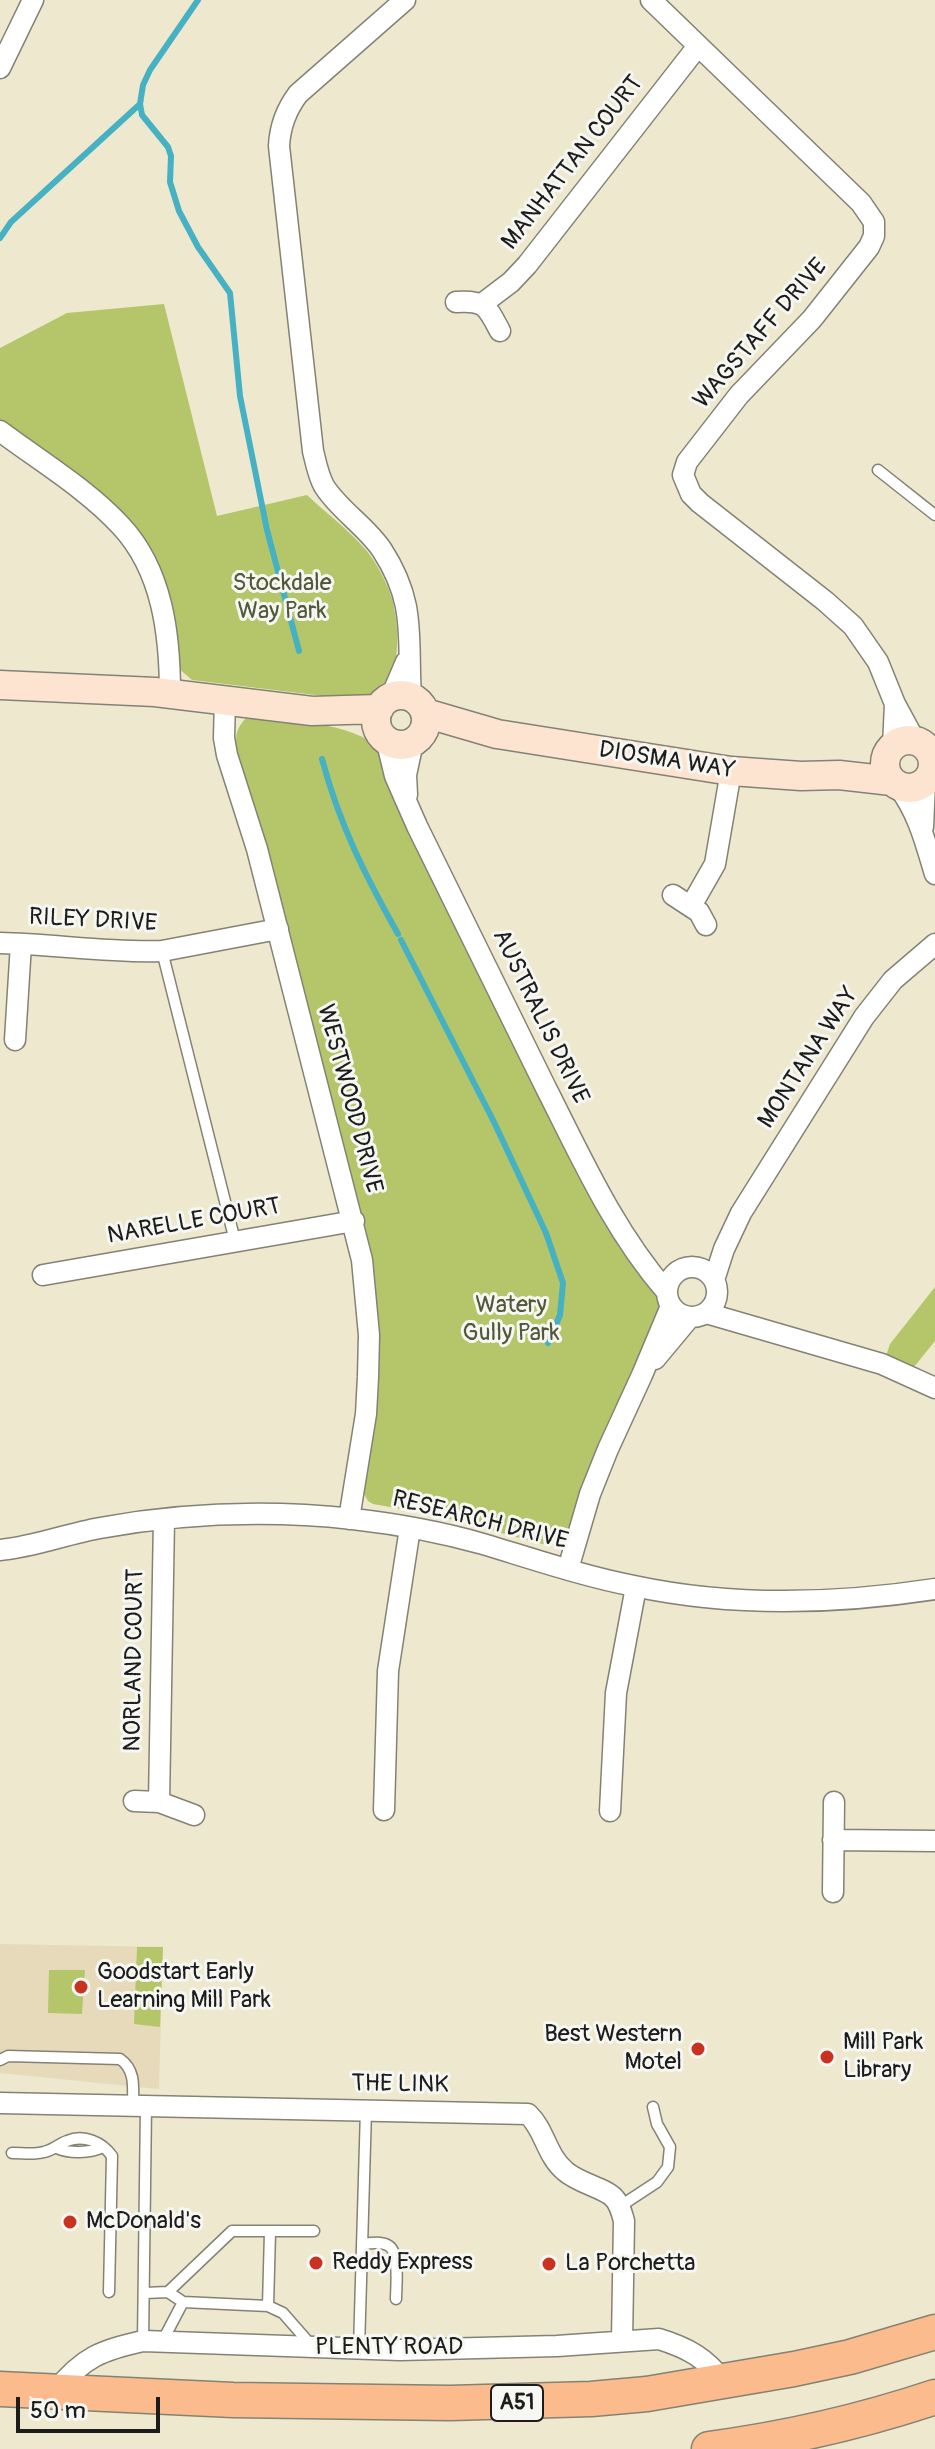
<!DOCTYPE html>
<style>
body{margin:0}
#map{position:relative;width:935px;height:2449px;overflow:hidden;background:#ede8ce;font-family:Pangolin,sans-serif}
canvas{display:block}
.scale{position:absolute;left:16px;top:2397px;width:144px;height:36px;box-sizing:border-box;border:4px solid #1c1c1c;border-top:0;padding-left:10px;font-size:24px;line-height:28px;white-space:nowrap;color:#1c1c1c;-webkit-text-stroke:6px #f6f6f2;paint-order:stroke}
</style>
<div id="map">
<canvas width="935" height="2449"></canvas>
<div class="scale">50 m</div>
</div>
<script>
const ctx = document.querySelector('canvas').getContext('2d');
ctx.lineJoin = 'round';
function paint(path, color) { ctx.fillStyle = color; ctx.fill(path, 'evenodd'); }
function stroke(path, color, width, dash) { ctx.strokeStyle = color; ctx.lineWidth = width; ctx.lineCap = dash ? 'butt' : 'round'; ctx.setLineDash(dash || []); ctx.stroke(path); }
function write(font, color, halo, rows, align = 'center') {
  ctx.font = font + ' Pangolin,sans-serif'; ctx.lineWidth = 6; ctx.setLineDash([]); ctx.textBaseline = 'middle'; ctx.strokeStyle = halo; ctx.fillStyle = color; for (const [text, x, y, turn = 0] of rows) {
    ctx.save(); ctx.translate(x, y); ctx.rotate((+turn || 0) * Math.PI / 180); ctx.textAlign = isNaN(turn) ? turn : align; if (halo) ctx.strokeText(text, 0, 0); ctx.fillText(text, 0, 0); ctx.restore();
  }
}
paint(new Path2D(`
 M0,1944L163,1947L159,2089L0,2073Z`), '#e6daba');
paint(new Path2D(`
 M164,304L217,516L307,495C326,513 349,530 366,550C377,563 387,583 392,599C400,628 404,688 366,698C361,699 354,699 348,699L192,680L177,667L152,556L0,420V348L67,313Z
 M247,717C285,721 353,721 381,750L659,1297C664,1334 635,1368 619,1399C608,1421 597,1446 589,1469C582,1492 579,1526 559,1542L542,1544L431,1514L373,1504L368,1501L363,1492C369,1456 375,1421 378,1386C381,1344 377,1302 372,1260L268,856L236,749C235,735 237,727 247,717Z
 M935,1287V1341L914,1367L886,1356L890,1344Z
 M137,1947H163L160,2027L134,2024Z
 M49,1970H85L82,2014L48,2013Z`), '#b4c669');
stroke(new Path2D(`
 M198,0L150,70L143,85L140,104L142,115L168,147L171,156L170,182L179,211L198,247L230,293L240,396L267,530L299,651
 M0,238L11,222L140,104
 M322,759C340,826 365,875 398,934
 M401,940L494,1122L546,1233L563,1283L560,1315L548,1343`), '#45b1c3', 6);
const lane = new Path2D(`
 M878,470L935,515
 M162,951L235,1241
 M0,2060L8,2056L120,2059C136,2070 133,2088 133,2106
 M57,2148C70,2154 90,2153 103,2147
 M12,2153C23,2153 34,2155 44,2152C53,2150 59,2144 67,2141C84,2134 102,2142 112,2156L109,2292
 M619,2207L657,2182L668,2167L670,2147L657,2124L653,2107
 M362,2244C371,2243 382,2241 389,2246C400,2253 396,2287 396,2299
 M168,2292L232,2231H314
 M145,2293L168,2292L183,2302L268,2306L283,2313L311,2345
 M268,2306L270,2232
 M143,2341L146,2106
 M162,2342L183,2302
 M359,2349L366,2110`);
const street = new Path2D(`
 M405,0L298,94C286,110 280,126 279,146L313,451C316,463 318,475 324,486C339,510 366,526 382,550C417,604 407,637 411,697
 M651,0L861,203L874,222V236L869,247L812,319L739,395L687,462L683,475L691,494L700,503L825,601L853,626L878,662L895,704L915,741
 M0,68L33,0
 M456,302C486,300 487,307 500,331
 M482,304L511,282L527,265L698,46
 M0,431C40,461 87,489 121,526C163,571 170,636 170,694
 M391,697L406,662
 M225,700L224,738L227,755L257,849L362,1260L369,1335L368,1377L366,1414L349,1519
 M386,739L395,776L417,826C460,914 503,1001 546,1088C582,1159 614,1231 666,1291
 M893,747L895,704
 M898,786C919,815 925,841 935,874
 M407,795L406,775L413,742
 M923,827L925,783
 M673,895L699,912L706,925
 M691,906L715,864L731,771
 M0,943C54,944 108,953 162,951L278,929
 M15,1040L21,944
 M667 1292a25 25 0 1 1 50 0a25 25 0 1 1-50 0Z
 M43,1275L354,1221
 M714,1280L724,1249L741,1213L864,1017L893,980L935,944
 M706,1313L882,1364L935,1388
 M655,1359L690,1317
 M0,1550C34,1547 66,1534 100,1528C183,1513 269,1510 353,1519C397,1524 441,1532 483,1544C533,1559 583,1576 634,1586C732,1607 837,1604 935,1589
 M568,1569L590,1494L608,1449L642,1375L671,1306
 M134,1801L159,1802L194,1815
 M159,1802L164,1519
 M384,1810L388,1671L410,1528
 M610,1811L616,1693L636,1587
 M833,1840L935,1841
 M833,1892L834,1802
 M0,2103L528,2114C545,2130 546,2155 565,2171C578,2183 605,2188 614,2198C620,2204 622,2214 624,2221L622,2341
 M56,2391C83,2357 102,2350 143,2341L400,2350L557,2346L659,2339C688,2348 706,2358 724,2382`);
const secondary = new Path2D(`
 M0,685L155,692L312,711L379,709
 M376 720a25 25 0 1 1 50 0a25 25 0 1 1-50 0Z
 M425,713L497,734L731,771L801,776L839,775L892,781
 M885 764a24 24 0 1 1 48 0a24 24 0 1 1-48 0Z`);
const highway = new Path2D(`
 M0,2389L233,2400L450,2403L591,2399L647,2394L794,2369L850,2357L935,2332
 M709,2449C785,2439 863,2421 935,2397`);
stroke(lane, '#848275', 13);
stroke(street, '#848275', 23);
stroke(secondary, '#848275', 31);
stroke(highway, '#848275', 37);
stroke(lane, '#fff', 10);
stroke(street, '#fff', 20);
stroke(secondary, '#fde4d1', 28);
stroke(highway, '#fbbb8d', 34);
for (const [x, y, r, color] of [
 [81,1987,8,"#c8321e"],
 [698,2049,8,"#c8321e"],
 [827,2057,8,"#c8321e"],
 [70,2222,8,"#c8321e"],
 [316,2263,8,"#c8321e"],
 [549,2264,8,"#c8321e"]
]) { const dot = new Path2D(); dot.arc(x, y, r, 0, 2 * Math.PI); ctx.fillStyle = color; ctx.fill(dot); stroke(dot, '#f6f6f2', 3); }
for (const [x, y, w] of [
 [517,2403,52]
]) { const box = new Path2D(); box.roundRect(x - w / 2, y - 18, w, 36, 6); ctx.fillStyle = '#f6f6f2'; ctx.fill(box); stroke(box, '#1c1c1c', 2); }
write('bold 22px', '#1c1c1c', null, [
 ["A51",517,2403]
]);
write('24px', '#1c1c1c', '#f6f6f2', [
 ["MANHATTAN COURT",573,163,-52],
 ["WAGSTAFF DRIVE",761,334,-49],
 ["DIOSMA WAY",667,761,9],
 ["RILEY DRIVE",93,921,3],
 ["AUSTRALIS DRIVE",540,1017,64],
 ["MONTANA WAY",809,1058,-57],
 ["WESTWOOD DRIVE",349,1099,75],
 ["NARELLE COURT",194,1222,-10],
 ["RESEARCH DRIVE",480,1521,14],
 ["NORLAND COURT",135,1660,-89],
 ["THE LINK",400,2085,1],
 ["PLENTY ROAD",389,2348]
]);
write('24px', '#515837', '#f6f6f2', [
 ["Stockdale",282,584],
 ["Way Park",282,612],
 ["Watery",511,1306],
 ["Gully Park",511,1334]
]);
write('24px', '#1c1c1c', '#f6f6f2', [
 ["Goodstart Early",97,1973],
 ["Learning Mill Park",97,2001],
 ["Best Western",682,2035,"right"],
 ["Motel",682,2063,"right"],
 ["Mill Park",843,2043],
 ["Library",843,2071],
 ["McDonald's",86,2222],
 ["Reddy Express",332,2263],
 ["La Porchetta",565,2264]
], 'left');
</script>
